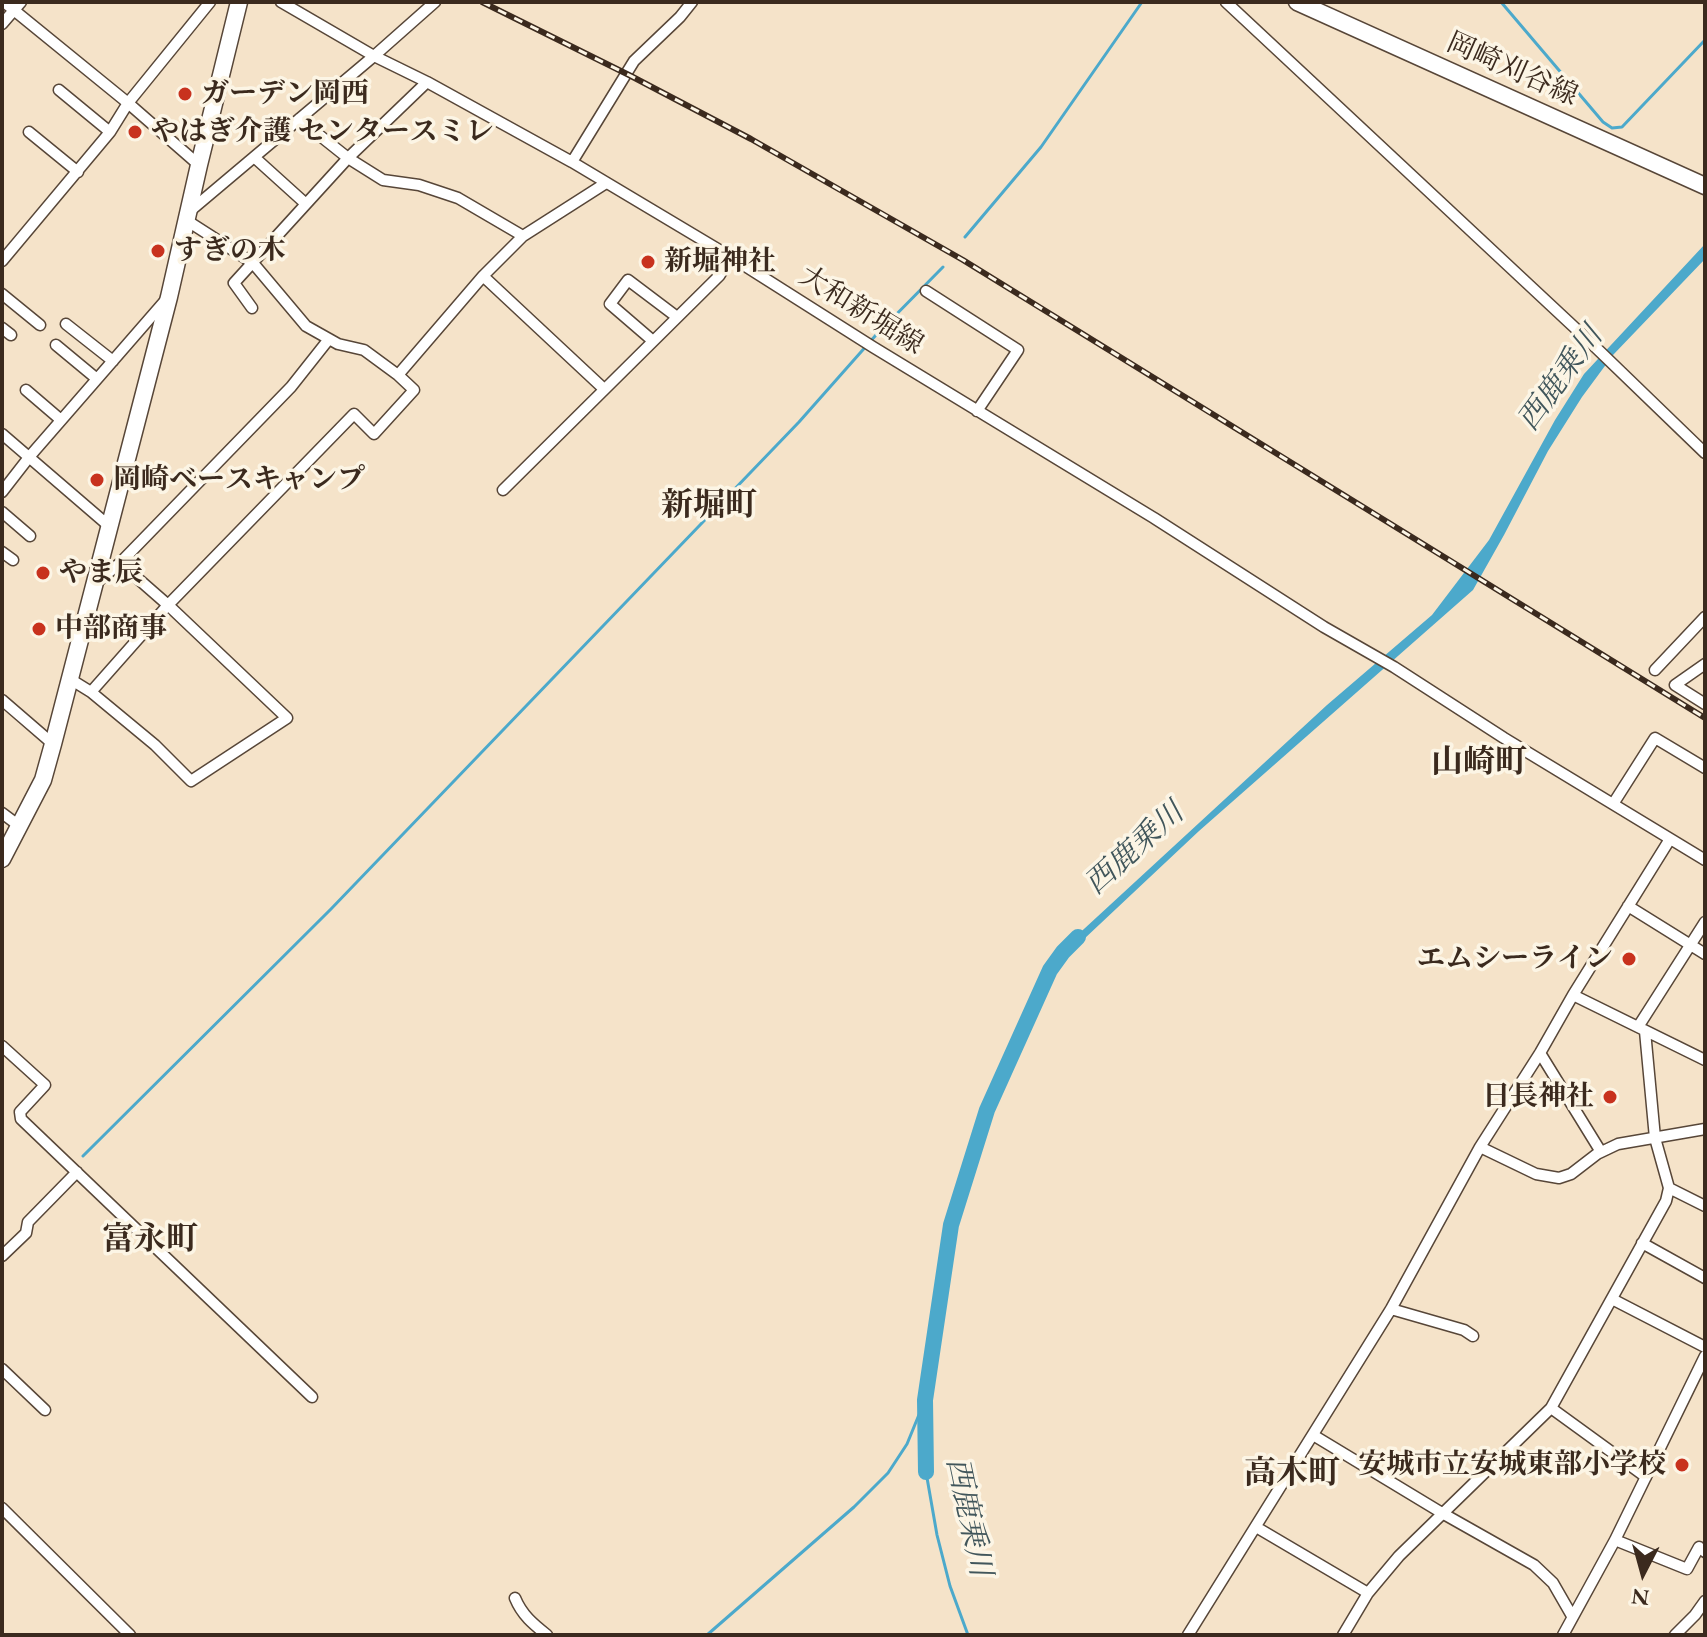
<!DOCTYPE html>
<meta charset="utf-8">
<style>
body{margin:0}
#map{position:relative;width:1707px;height:1637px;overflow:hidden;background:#f5e3c9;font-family:"EB Garamond",serif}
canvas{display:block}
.frame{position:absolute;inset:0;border:4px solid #3b2a1e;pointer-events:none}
.north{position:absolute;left:1603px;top:1533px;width:80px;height:80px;-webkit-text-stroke:6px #fcf5e5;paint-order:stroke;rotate:186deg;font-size:22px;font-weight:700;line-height:32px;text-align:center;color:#3b2a1e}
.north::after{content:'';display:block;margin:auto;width:28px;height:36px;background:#3b2a1e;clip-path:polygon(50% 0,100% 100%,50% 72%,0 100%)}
</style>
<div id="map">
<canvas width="1707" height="1637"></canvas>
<div class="frame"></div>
<div class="north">N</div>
</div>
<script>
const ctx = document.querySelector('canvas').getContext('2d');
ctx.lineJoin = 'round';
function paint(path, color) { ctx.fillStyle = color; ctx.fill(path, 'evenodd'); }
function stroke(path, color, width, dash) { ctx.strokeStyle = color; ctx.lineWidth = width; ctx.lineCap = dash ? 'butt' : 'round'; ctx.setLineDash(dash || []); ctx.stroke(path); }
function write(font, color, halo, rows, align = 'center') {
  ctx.font = font + ' "EB Garamond","Noto Serif JP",serif'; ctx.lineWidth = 7; ctx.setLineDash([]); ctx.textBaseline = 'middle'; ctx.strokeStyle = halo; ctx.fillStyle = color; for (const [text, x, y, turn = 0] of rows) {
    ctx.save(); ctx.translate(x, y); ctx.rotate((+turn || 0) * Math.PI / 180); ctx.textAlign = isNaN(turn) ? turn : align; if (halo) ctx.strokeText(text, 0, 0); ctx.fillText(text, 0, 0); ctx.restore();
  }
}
paint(new Path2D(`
 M1705,244V259L1613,355L1582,397L1548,451L1504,535L1473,590L1199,831L1067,955L1059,952L1327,705L1432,615L1489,540L1555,420L1584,374Z`), '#4ca9cb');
stroke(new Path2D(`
 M1501,2L1603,122L1612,128L1622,127L1705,40
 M965,237L1041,147L1142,2
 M83,1156L331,909L799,422L876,335L943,267
 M926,1472L937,1535L950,1586L968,1635
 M707,1635L854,1507L888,1473L907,1444L925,1400`), '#4ca9cb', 3);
stroke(new Path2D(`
 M926,1472L925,1400L951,1225L987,1110L1050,970L1063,952L1078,937`), '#4ca9cb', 16);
const street = new Path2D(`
 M281,2L374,56L427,82L572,162L731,257L873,347L1154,518L1324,627L1394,667L1504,738L1705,860
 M1226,2L1589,341L1705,453
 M2,24L21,2
 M59,90L110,132
 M299,119L348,158L383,180L419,185L458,198L523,236
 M29,132L78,172
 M254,157L306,204
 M572,162L634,61L680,17L692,2
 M199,165L128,103L210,2
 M190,211L374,56L435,2
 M2,261L110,132L128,103L4,2
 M483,276L604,389
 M926,291L1018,350L977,411
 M2,294L40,325
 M252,308L234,283L348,158L427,82
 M66,324L113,361
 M2,328L11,335
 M653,341L610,304L628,280L677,317
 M56,345L97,379
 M398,375L483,276L523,236L606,183
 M26,390L61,420
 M2,434L109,526
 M503,490L719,276L731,257
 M2,492L30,456L164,302
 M2,512L30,536
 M2,552L13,560
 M95,584L120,563L291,387L329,339
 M1705,664L1675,685L1705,704
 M1655,670L1705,617
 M70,679L91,692L155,745L191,781L287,718L168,605L120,563
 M91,692L168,605L354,414L374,434L414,390L398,375L364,350L338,344L306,326L253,263L186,220
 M2,700L53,744
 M1613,804L1655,738L1705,768
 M2,813L18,825
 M1628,906L1705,954
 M1573,995L1705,1060
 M1638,1027L1705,922
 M2,1046L45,1085L20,1112L21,1119L312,1397
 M1540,1053L1601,1152
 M1480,1147L1536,1174L1559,1178L1571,1174L1597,1154L1618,1144L1705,1129
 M1669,1188L1705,1206
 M1642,1243L1705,1278
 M2,1256L26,1233L28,1222L77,1172
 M1612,1299L1705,1347
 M1391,1309L1464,1330L1473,1336
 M2,1369L45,1410
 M1551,1408L1646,1477
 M1313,1435L1442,1513L1534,1565L1553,1583L1572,1616
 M2,1508L130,1635
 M1256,1527L1368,1593
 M1615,1540L1687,1569L1699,1547L1705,1552
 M515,1598C522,1615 533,1624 547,1635
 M1188,1635L1391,1309L1480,1147L1540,1053L1573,995L1670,839
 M1343,1635L1368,1593L1399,1556L1551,1408L1666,1201L1669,1188L1655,1138L1645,1031
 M1563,1635L1615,1540L1705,1356
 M1675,1635L1695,1615L1705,1601`);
const primary = new Path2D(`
 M1297,2L1705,186
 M2,859L43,780L53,744L169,297L199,165L239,2`);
stroke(street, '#574638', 13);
stroke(primary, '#574638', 19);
stroke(street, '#fff', 10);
stroke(primary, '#fff', 16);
const rail = new Path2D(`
 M482,2L629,75L751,139L963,260L1705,718`);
stroke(rail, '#3b2a1e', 6);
stroke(rail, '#fcf5e5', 3, [9]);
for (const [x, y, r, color] of [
 [185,94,8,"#c8321e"],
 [135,132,8,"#c8321e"],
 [158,251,8,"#c8321e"],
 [648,262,8,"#c8321e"],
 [97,480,8,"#c8321e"],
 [43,573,8,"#c8321e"],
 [39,629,8,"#c8321e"],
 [1629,959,8,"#c8321e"],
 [1610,1097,8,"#c8321e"],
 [1682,1465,8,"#c8321e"]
]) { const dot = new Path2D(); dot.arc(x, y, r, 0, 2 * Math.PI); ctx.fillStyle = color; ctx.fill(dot); stroke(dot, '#fcf5e5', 3); }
write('28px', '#3b2a1e', '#fcf5e5', [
 ["岡崎刈谷線",1512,70,24],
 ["大和新堀線",861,311,32]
]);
write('bold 28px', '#3b2a1e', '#fcf5e5', [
 ["ガーデン岡西",201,94],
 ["やはぎ介護 センタースミレ",151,132],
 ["すぎの木",174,251],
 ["新堀神社",664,262],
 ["岡崎ベースキャンプ",113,480],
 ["やま辰",59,573],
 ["中部商事",55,629],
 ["エムシーライン",1613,959,"right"],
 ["日長神社",1594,1097,"right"],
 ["安城市立安城東部小学校",1666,1465,"right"]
], 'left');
write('italic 30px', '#41565b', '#fcf5e5', [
 ["西鹿乗川",1561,379,-54],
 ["西鹿乗川",1135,849,-42],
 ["西鹿乗川",968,1517,78]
]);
write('bold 32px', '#3b2a1e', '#fcf5e5', [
 ["新堀町",709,506],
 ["山崎町",1479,763],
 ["富永町",150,1240],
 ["高木町",1292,1474]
]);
</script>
